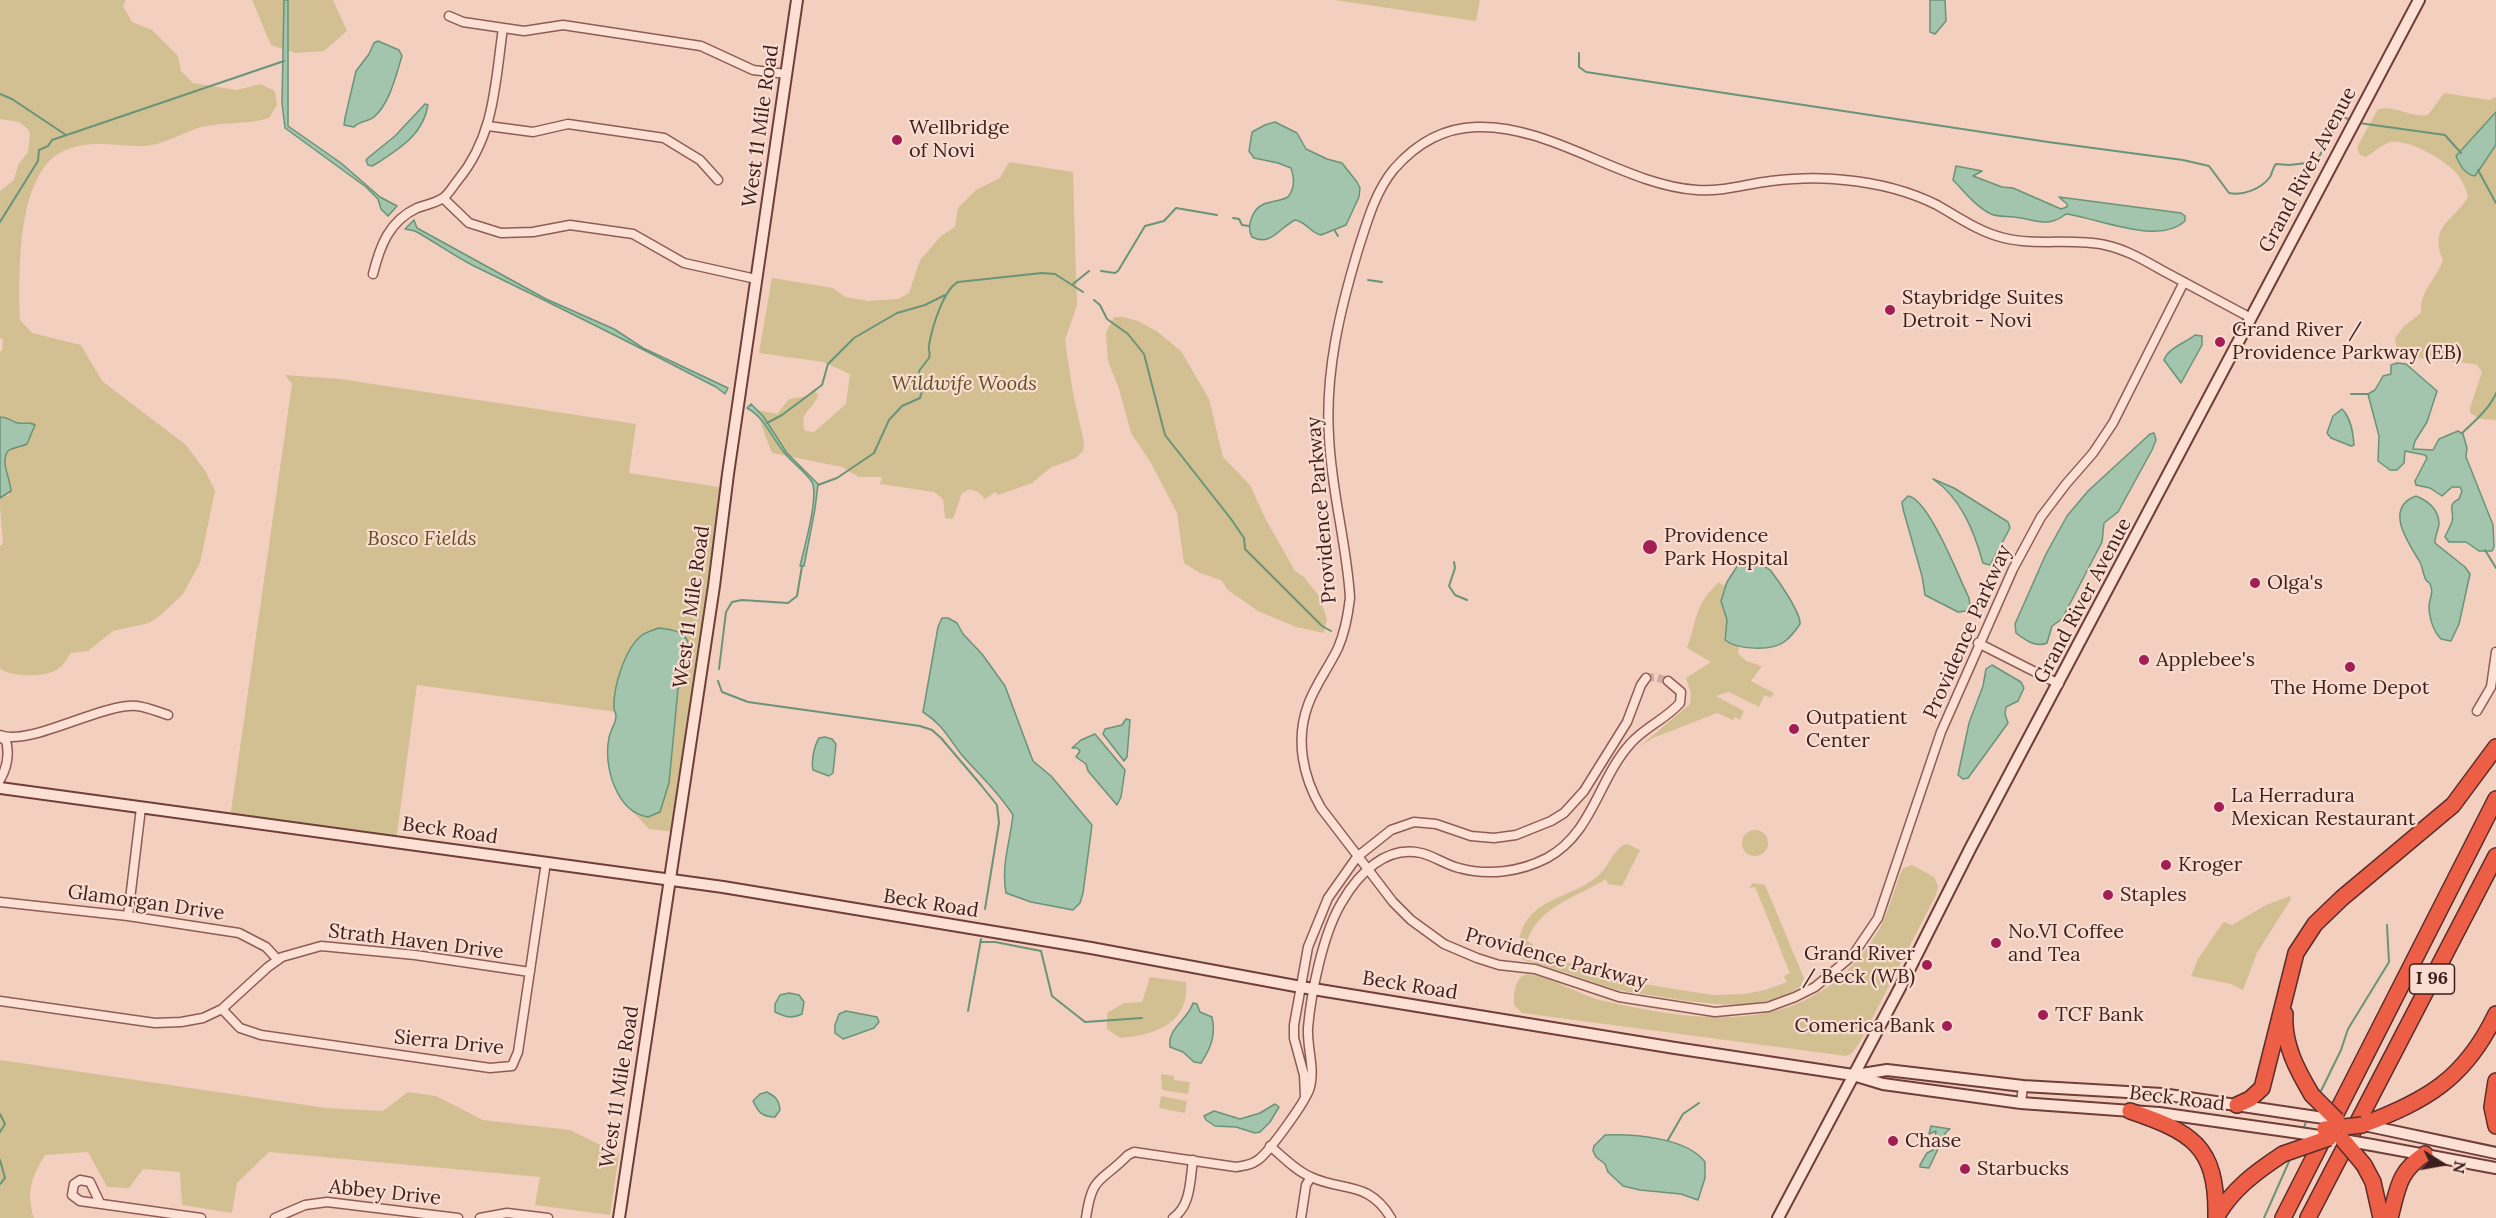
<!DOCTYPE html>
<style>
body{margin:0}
#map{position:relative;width:2496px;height:1218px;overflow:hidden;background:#f3cfc0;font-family:Lora,serif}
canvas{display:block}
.north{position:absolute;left:2412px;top:1134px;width:60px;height:60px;-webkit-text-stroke:4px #f9ddd0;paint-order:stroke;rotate:101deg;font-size:16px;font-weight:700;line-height:24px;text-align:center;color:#3c1e1c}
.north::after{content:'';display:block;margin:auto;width:21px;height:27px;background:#3c1e1c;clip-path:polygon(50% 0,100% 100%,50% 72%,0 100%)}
</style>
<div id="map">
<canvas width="2496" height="1218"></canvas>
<div class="north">N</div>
</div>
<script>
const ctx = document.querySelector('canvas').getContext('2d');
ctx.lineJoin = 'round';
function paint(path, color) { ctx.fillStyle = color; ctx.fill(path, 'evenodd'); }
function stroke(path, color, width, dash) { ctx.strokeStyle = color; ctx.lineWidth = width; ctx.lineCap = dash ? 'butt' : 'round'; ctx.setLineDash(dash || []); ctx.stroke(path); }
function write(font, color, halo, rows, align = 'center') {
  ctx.font = font + ' Lora,serif'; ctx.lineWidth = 4.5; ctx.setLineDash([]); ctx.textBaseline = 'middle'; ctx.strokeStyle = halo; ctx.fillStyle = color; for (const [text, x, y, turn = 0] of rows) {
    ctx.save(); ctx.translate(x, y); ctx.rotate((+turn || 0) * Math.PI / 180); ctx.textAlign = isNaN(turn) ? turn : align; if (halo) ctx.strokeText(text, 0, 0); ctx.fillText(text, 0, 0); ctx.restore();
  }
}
paint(new Path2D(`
 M0,0H126L123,6L132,22L152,30L178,56L181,71L193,83L237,90L260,84L275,91L277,105L269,118C246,125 221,122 201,127C183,132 164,145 145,146C118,147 94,139 68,149C15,167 19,275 20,320L32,333L81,345L102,381L186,445L206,472L215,491L200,563L183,594L161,615L149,623L113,631L88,651L71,653C67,658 64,665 59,668C48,678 12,677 0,669V546L3,544C2,529 0,514 0,498L9,495L11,488L1,465L2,457L30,435L33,429L27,422C15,423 11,417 0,417V351H2L3,340L0,337V191L14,180L18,165L28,152L30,134L28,129L19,122L0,119Z
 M252,0H333L347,31L324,51L295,53L271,45Z
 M1334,0H1480L1476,21Z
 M2444,93L2489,100L2496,97V112L2456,156L2482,167L2483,161L2496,145V420L2481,419L2470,413V408L2482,372L2477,365C2446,358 2424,367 2396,346L2395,338L2404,326L2421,313C2420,290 2436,280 2443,260C2428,226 2454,221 2468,197C2466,189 2463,182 2458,175C2447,161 2410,139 2391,142C2382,144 2373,153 2366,157L2360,155L2357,147L2378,109C2396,105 2411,118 2428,115Z
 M1009,162L1073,172L1077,305L1065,340L1073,393L1084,442L1083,451L1076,458L1050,468L1032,483L998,495L995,492L985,499L978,492L970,489L962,493L953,519L945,518L943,499L934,492L880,484L882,477H859L842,467L772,453L762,427L758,410L777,414L789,399L808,396L814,389L818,395C812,413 799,409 805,431L814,432L846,404L850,374L823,362L759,353L772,278L833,288L845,297L869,301L898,299L909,293L920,260L941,236L955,227L958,208L976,190L1000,178Z
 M1114,317H1123L1138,321L1158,332L1181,351L1209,399L1223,457L1250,485L1265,518L1295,571L1304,577L1319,596L1327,619L1324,633L1296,627L1258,611L1228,590L1221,580L1200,573L1184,563L1177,513L1151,463L1131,433L1119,389L1108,361L1106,333Z
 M285,375L340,379L636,424L629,473L725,488L675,832L649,829L625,803L617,788V712L417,685L396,841L230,818L292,384Z
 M1719,582L1723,586L1727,582L1721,600L1727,620L1724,637L1732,645L1739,646L1738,653L1746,661L1762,666L1751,681L1774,693L1771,698L1764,695L1759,707L1729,692L1716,696L1744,711L1740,720L1735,717L1733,720L1717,713L1653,738L1639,747L1690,704L1691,693L1686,678L1711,662L1687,648C1698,618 1693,607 1719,582Z
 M1742 843a13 13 0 1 1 26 0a13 13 0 1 1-26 0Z
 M1627,844L1640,850L1622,886L1608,884L1606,879C1576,898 1540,905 1527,941L1533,944L1532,951L1624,981L1713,995L1745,994L1765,990L1787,982L1784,976L1790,973L1755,887L1749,888L1753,883L1765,885L1804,978L1801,986C1763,1014 1705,1004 1662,997C1645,994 1628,993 1611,988C1582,979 1553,967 1523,960L1518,952C1520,895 1570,902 1600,874C1609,866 1615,846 1627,844Z
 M1912,865L1934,877L1938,886L1936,895L1860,1042L1852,1053L1846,1056L1522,1013L1514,1005C1514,993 1514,978 1527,974C1553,977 1578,995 1604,1001C1706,1024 1811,1037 1875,936C1889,915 1893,890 1903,868Z
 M2290,896L2291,899L2257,953L2243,990L2231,984L2191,976L2198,959L2222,924L2224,922L2232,925L2266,905Z
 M1150,977L1186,982C1190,1024 1154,1035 1120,1038L1107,1029V1013L1124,1003L1142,1002Z
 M0,1060L326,1108L383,1111L408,1092L436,1096L483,1120L570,1130L619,1154L610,1215L535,1205L540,1177L269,1152L237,1183L232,1213L182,1205L180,1172L143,1169L129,1188L107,1187L88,1152L45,1155C31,1178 26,1192 34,1218H0Z
 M1161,1074L1174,1076V1080L1190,1082L1188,1094L1162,1090Z
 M1161,1096L1187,1101L1185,1113L1159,1108Z`), '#d2c092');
const water = new Path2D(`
 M284,0H288V126L341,163L380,197L397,206L388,216L381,209L378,199L366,187L285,128L282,103Z
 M1930,0H1945L1946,21L1935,34L1930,32Z
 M378,41L399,50L402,56C396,75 390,103 374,117C368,122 360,120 354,127L344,125L345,118L356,71L369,54L374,43Z
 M425,104L428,105C423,134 402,147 379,162L372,166L368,165L366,160L369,157L395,136Z
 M2496,112V145L2475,176C2464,174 2460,165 2456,156Z
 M1275,122L1297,133L1306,149L1327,159L1342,163L1357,182L1360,188L1359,197L1346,225L1321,235C1310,233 1307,222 1295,220C1280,227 1271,247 1252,237C1246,227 1252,209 1264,204C1272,201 1281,201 1288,197C1295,188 1295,179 1291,168L1278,163L1254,158L1249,151L1252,132L1265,125Z
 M1956,166L1982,171L1973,176L2002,187L2013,188L2061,209L2067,207V204L2059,197L2181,213L2185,216V221C2159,246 2098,218 2066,214C2047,229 2035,219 2014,217C2006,216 1998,217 1991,214C1976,207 1964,191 1953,180Z
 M414,220L417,228L546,299L614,329L643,348L728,388L725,394L716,387C635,345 555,305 474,266C454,256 435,242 415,231L405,229Z
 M2195,335L2202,336V345L2181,383L2164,360C2168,348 2185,343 2195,335Z
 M2397,363L2406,364L2437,391L2427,422L2415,441L2413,449L2433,450L2439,439L2458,431L2463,434L2467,448L2466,457L2493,525L2494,547L2492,551H2479L2466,542H2449L2445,537C2447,532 2450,527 2452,522C2455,512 2446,505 2459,499L2462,491L2460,487H2452L2442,496L2430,488L2416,485L2415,481L2427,458L2425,455L2405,451L2404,463L2397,470H2390L2378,461L2379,436L2368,394L2375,390L2383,376L2391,374V365Z
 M751,404L763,416L787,453L818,484L815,509L804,566H800C804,548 819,497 812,482C805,471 791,462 783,451C771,436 764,417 747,408Z
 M2342,409C2351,418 2353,432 2354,445L2351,446L2331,438L2327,433L2333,416Z
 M0,417C7,417 8,419 15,422C21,425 28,421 35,425L27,444C21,447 14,447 8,451C0,462 10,477 11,491L0,498Z
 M2154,433L2156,440L2152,450L2118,512L2104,523L2102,542L2062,619L2052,626L2047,643C2036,648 2025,640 2016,633L2015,624L2046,554L2067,516L2088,491L2150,434Z
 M1933,479L1954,488L2008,522L2010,528L1990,565L1983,563C1974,531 1961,498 1933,479Z
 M1908,496C1929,499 1959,578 1969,598L1970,606L1966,611L1958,612L1925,595L1922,576L1903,509L1902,502Z
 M2416,496C2428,501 2439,509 2439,524C2438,531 2435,536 2435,543L2465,567L2470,574L2459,624L2451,641L2441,639C2432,630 2427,612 2430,600C2431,595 2433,592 2431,587C2429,580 2430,585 2426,580C2423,575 2423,568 2420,562C2409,544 2383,508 2416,496Z
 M1750,560C1756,563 1766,566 1771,571C1778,580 1801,613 1800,624C1796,630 1791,637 1784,642C1772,651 1737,650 1725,640L1727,620L1721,601L1727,582L1740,562Z
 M942,618H948L957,623L963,634L982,654L1005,686L1033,761L1051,776L1092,825L1083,893L1080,903L1073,910L1031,902L1006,893C1001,866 1010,842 1013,815C998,791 979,775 961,754C948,737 941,723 923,712L938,627Z
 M658,628C670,629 688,631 689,647C690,654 686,659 686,666L682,670L681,684L678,689L669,783L660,812L648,817C616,812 603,765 609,738C610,730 616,724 616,716C616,713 614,711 614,708C613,687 625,649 641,636C645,632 652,631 658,628Z
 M1992,665L2021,682L2024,688L2018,701L2006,707L2005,714L2008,723L1968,778L1963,779L1958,775L1969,723L1983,686L1986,669Z
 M1126,719L1130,720L1127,757L1124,761L1103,734L1105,729L1122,725Z
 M1095,734L1125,770L1121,797L1117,805L1088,771L1086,764L1076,757L1080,751L1077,748H1072L1081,740Z
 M825,737L832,739L836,744L833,773L829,776L813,770C811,762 814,746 819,738Z
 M789,993L799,995L804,1002L802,1014C792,1019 785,1017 775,1012V1004L780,995Z
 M1193,1003L1197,1004L1200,1012L1212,1017C1216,1035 1211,1048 1201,1063L1194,1062L1183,1052L1170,1047C1167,1028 1188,1020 1193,1003Z
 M846,1011L877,1017L879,1022L874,1028L843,1039L835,1033V1025L839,1014Z
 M767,1092C776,1097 779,1100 780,1110L775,1117C762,1117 758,1112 753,1101L760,1094Z
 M1275,1104L1279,1107L1270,1122L1260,1132L1255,1133L1236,1127L1215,1126L1206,1120L1204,1116L1214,1111L1240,1119L1260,1113Z
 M1931,1126L1950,1129L1946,1132L1929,1168L1920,1167V1165L1927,1153L1933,1150L1936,1131L1929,1134Z
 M1605,1135C1636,1134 1687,1138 1705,1162V1178L1698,1200L1681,1194L1640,1190L1623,1186L1608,1172L1605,1164L1596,1157L1593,1151L1594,1146Z`);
paint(water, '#a3c4ad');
stroke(water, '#699478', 1.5);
stroke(new Path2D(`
 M1579,53V67L1586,72L2048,142L2183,160L2209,166L2229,193C2243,196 2261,189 2270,177C2273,172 2272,168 2276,164L2289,165L2316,162L2332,134L2338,115L2351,120
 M0,94L12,99L66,135
 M2359,123L2445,135L2461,153
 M2478,170L2496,203
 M1233,218L1239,219L1242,225L1249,226
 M0,222L38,161L39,150L48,146L52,140L284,61
 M1335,231L1338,236
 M1101,271L1115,273L1118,271L1145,226L1164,221L1176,208L1217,215
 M1368,280L1382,282
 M1073,284L1089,271
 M1094,300L1100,305L1107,319L1128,334L1144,354L1165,435L1231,519L1244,538L1245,549L1322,626L1331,631
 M2351,394H2368
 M767,423L782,415L822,385L828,364L854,338L897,313L925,305L945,295
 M2462,433C2473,423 2491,407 2496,393
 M818,485L837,478L874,453L889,420L902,406L920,398L923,387L919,371L929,358C931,353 928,350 929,345C932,328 943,290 958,282L1042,273L1055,274L1083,292
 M2485,550L2496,568
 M1454,562L1455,568L1449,586L1455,595L1467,600
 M719,669L726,612L732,602L742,600L788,603L797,596L802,566
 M718,681L722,692L748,702L920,726L932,730L941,738L981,785L997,805L999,823L985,909
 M980,942H995L1041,951L1052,996L1085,1022L1142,1018
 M968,1011L981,939
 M2319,1095L2341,1050L2348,1029L2389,962L2387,925
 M0,1114L5,1124L0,1132
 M2303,1130L2307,1119
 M1668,1140L1683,1114L1699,1103
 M0,1160L5,1178L0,1184
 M2264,1218L2291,1157`), '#699478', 2);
stroke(new Path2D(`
 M1646,678L1655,677L1668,681`), '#ceac9f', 8, [8, 4]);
const street = new Path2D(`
 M449,16L463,22L524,31L563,25L701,46L753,70L786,74
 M488,126L533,132L568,124L664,138L700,160L718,180
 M443,198L469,223L501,233L533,232L570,225L633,234L684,263L756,279
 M373,274C380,246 389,221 417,208C425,205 436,203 443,198C449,194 453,186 458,180C495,135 495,83 503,28
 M2184,282L2113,423L2093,453L2066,484L2041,517L2013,569L1941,732L1878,918L1853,955L1815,987L1795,997L1768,1007L1715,1012L1619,997L1535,969L1499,965L1477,958L1444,944L1411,920L1393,902L1321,808C1303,777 1295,740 1308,705C1315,685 1329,667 1338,648C1345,632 1348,615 1350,598C1347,544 1331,491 1329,436C1325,372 1340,310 1358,250C1367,222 1375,192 1394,169C1415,145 1443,128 1476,127C1551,124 1623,185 1697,190C1722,192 1746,184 1771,181C1795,178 1821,177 1845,180C1876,183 1909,191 1937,205C1958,217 1979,232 2004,238C2037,246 2072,238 2105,245C2128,250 2147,262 2167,273C2195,288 2223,303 2251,318
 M1978,643L2059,684
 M2477,711L2491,687L2496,652
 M0,735C29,747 101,703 137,706C147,707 158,712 168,715
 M0,780C8,766 10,752 5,737L3,739
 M0,902L128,916L239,933L266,947L278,960
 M128,916L141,808
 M0,1001L155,1023L181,1022L203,1018L222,1009L268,967L282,957L321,946L415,955L530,972
 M222,1009L240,1028L261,1035L490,1068L512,1066L518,1052L546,862
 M1305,1096L1304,1075L1294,1038V1025L1308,947L1328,898L1357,857L1391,830L1414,822L1436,824L1471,836L1494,838L1516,835L1551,821L1564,813L1584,791L1627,722L1641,685L1646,678
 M2021,1103L2023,1086
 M1270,1146C1282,1156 1296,1171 1311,1177C1343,1192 1368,1180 1391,1218
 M100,1203L90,1182L80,1180L74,1184L72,1195L80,1201L201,1218
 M275,1218L305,1205L327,1202L458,1218
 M480,1218L507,1213L548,1218
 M1086,1218C1092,1174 1101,1183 1128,1155L1134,1152L1236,1167C1244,1166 1251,1165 1258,1160C1269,1152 1307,1100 1310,1087C1315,1068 1307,1048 1308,1028C1311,993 1323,933 1342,902C1358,874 1386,845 1421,853C1434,856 1446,865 1459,868C1488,876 1520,872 1547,858C1593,833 1598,779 1631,743C1645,727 1666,719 1680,703L1681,692L1668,681
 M1173,1218C1191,1206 1190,1180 1193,1160
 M1301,1218L1306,1185L1311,1177`);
const secondary = new Path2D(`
 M0,788L723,887L1091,948L1301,987L1675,1048L1853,1075L1883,1084L2021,1103L2159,1113L2293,1132
 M1856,1075L1887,1070L2023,1086L2162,1094L2303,1115
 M2364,1125L2496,1153
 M2372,1145L2496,1168
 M619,1218L714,586L728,474L797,0
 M1778,1218L1903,982L1971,847L2419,0`);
const highway = new Path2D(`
 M2285,1014C2283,1044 2297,1070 2312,1095
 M2496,1081L2492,1107L2496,1126
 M2237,1105L2250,1099L2262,1088L2296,953L2315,924L2342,898L2453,805L2496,747
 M2130,1111C2191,1132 2217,1145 2216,1216
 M2362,1125C2426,1101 2465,1079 2496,1014
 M2364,1165L2373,1182L2381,1218
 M2216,1218C2231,1190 2257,1171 2283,1154
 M2283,1218L2496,799
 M2308,1218L2496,856
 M2390,1218C2398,1188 2398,1172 2425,1154`);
stroke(street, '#8e5c55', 11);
stroke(secondary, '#703e39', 14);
stroke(highway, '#5b2d2a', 18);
stroke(street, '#fde0d4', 8);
stroke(secondary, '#fde0d4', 10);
stroke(highway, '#ec5f46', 15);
const secondaryBridge = new Path2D(`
 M2303,1115L2338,1120
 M2293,1132L2326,1137
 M2343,1140L2372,1145`);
const highwayBridge = new Path2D(`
 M2312,1095L2337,1120
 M2325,1129L2362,1125
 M2343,1140L2364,1165
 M2283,1154L2329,1138`);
stroke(secondaryBridge, '#703e39', 14, []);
stroke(highwayBridge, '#5b2d2a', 18, []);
stroke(secondaryBridge, '#fde0d4', 10);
stroke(highwayBridge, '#ec5f46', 15);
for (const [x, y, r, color] of [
 [897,140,6,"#a41e56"],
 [1890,310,6,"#a41e56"],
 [2220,342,6,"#a41e56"],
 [1650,547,8,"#a41e56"],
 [2255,583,6,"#a41e56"],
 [2144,660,6,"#a41e56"],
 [2350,667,6,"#a41e56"],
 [1794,729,6,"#a41e56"],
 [2219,807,6,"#a41e56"],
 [2166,865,6,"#a41e56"],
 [2108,895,6,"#a41e56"],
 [1996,943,6,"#a41e56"],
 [1927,965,6,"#a41e56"],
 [2043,1015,6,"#a41e56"],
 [1947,1026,6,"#a41e56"],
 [1893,1141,6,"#a41e56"],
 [1965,1169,6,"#a41e56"]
]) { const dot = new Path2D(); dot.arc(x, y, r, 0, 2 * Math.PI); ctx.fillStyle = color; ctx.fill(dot); stroke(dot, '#f9ddd0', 2); }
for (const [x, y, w] of [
 [2432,979,45]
]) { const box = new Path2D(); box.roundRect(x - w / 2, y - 15, w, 30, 4.5); ctx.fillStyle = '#f9ddd0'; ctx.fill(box); stroke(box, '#3c1e1c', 1.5); }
write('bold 18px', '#3c1e1c', null, [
 ["I 96",2432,979]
]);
write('20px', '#3c1e1c', '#f9ddd0', [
 ["West 11 Mile Road",761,126,-82],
 ["Grand River Avenue",2308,170,-62],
 ["Providence Parkway",1322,510,-95],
 ["Grand River Avenue",2083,601,-62],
 ["West 11 Mile Road",692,607,-82],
 ["Providence Parkway",1968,632,-66],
 ["Beck Road",450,831,8],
 ["Glamorgan Drive",146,903,8],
 ["Beck Road",931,904,9],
 ["Strath Haven Drive",416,942,7],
 ["Providence Parkway",1556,959,15],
 ["Beck Road",1410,986,9],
 ["Sierra Drive",449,1043,6],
 ["West 11 Mile Road",620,1087,-81],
 ["Beck Road",2177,1099,7],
 ["Abbey Drive",385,1193,6]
]);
write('20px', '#3c1e1c', '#f9ddd0', [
 ["Wellbridge",909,128],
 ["of Novi",909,151],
 ["Staybridge Suites",1902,298],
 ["Detroit - Novi",1902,321],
 ["Grand River /",2232,330],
 ["Providence Parkway (EB)",2232,353],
 ["Providence",1664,536],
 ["Park Hospital",1664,559],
 ["Olga's",2267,583],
 ["Applebee's",2156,660],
 ["The Home Depot",2350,688,"center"],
 ["Outpatient",1806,718],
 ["Center",1806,741],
 ["La Herradura",2231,796],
 ["Mexican Restaurant",2231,819],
 ["Kroger",2178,865],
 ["Staples",2120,895],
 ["No.VI Coffee",2008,932],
 ["and Tea",2008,955],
 ["Grand River",1915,954,"right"],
 ["/ Beck (WB)",1915,977,"right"],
 ["TCF Bank",2055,1015],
 ["Comerica Bank",1935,1026,"right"],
 ["Chase",1905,1141],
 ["Starbucks",1977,1169]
], 'left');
write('italic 20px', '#5b5220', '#f9ddd0', [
 ["Wildwife Woods",964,384],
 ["Bosco Fields",422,539]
]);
</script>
